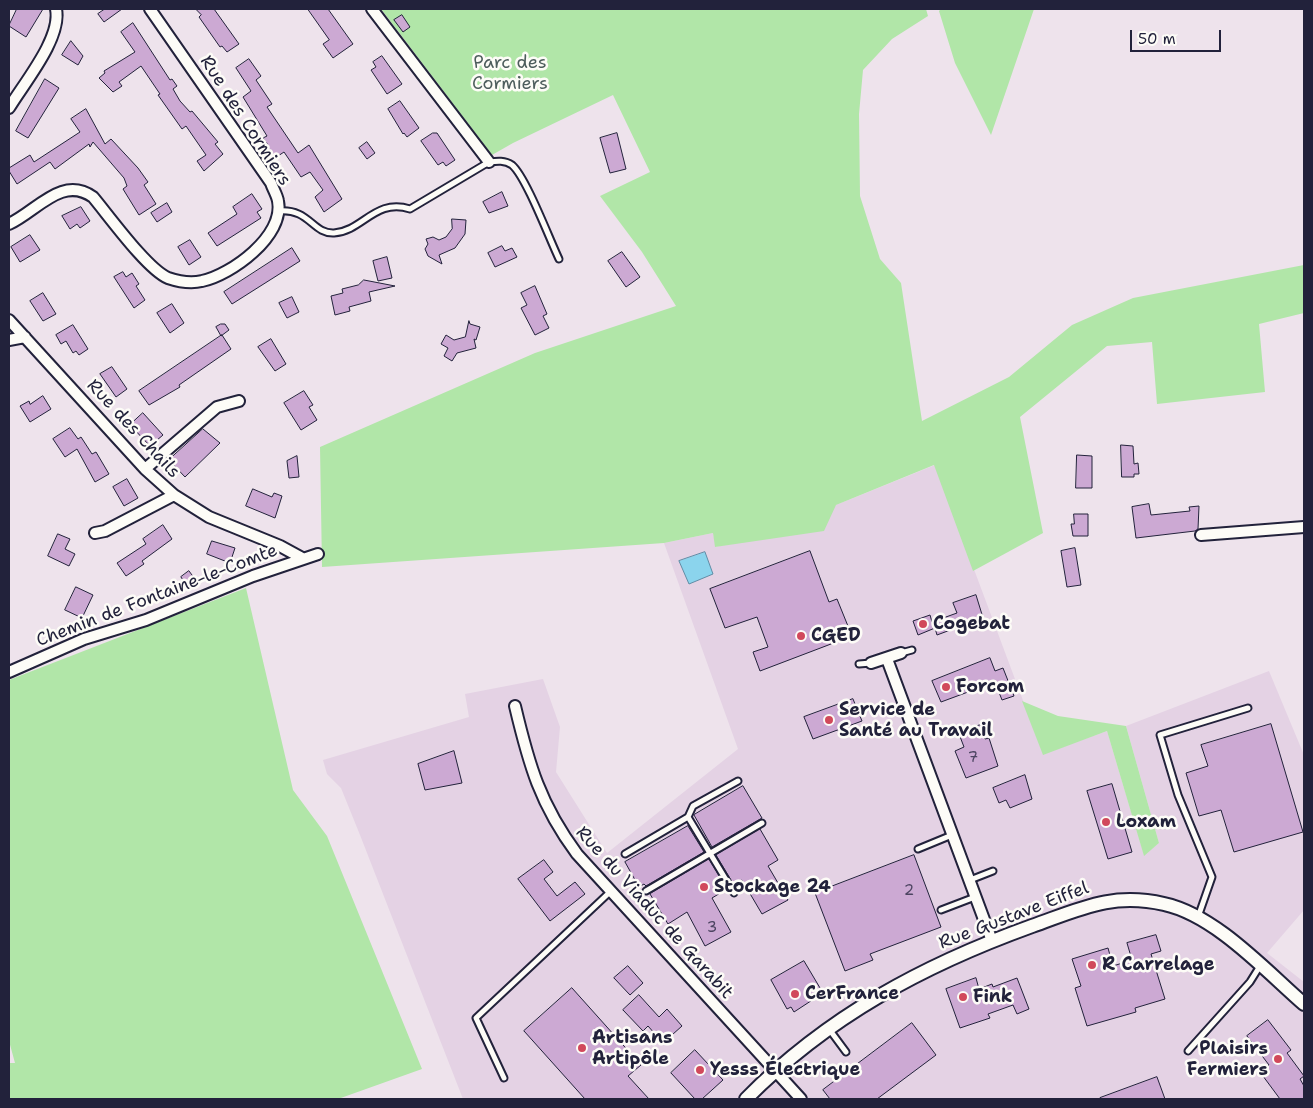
<!DOCTYPE html>
<meta charset="utf-8">
<style>
body{margin:0}
#map{position:relative;width:1313px;height:1108px;overflow:hidden;background:#eee3ec;font-family:"Shantell Sans",sans-serif}
canvas{display:block}
.frame{position:absolute;inset:0;border:10px solid #22223b;pointer-events:none}
.scale{position:absolute;left:1130px;top:30px;width:91px;height:22px;box-sizing:border-box;border:2px solid #22223b;border-top:0;padding-left:6px;font-size:15px;line-height:18px;white-space:nowrap;color:#22223b;-webkit-text-stroke:4px #fdfcf7;paint-order:stroke}
</style>
<div id="map">
<canvas width="1313" height="1108"></canvas>
<div class="frame"></div>
<div class="scale">50 m</div>
</div>
<script>
const ctx = document.querySelector('canvas').getContext('2d');
ctx.lineJoin = 'round';
function paint(path, color) { ctx.fillStyle = color; ctx.fill(path, 'evenodd'); }
function stroke(path, color, width, dash) { ctx.strokeStyle = color; ctx.lineWidth = width; ctx.lineCap = dash ? 'butt' : 'round'; ctx.setLineDash(dash || []); ctx.stroke(path); }
function write(font, color, halo, rows, align = 'center') {
  ctx.font = font + ' "Shantell Sans",sans-serif'; ctx.lineWidth = 5; ctx.setLineDash([]); ctx.textBaseline = 'middle'; ctx.strokeStyle = halo; ctx.fillStyle = color; for (const [text, x, y, turn = 0] of rows) {
    ctx.save(); ctx.translate(x, y); ctx.rotate((+turn || 0) * Math.PI / 180); ctx.textAlign = isNaN(turn) ? turn : align; if (halo) ctx.strokeText(text, 0, 0); ctx.fillText(text, 0, 0); ctx.restore();
  }
}
paint(new Path2D(`
 M935,465L1043,754L1107,731L1144,855L1159,843L1126,726L1269,671L1304,755V910L1267,953L1304,982V1099H463L360,835L341,788L327,774L323,760L469,717L465,694L543,679L560,727L556,772L607,853L738,749L664,543L713,533L716,547L836,505Z`), '#e4d2e4');
paint(new Path2D(`
 M381,9H926L928,16L892,39L863,70L859,114L860,196L880,259L901,283L922,421L1009,377L1072,325L1133,298L1304,265V313L1259,324L1265,392L1157,404L1152,342L1107,346L1020,417L1043,533L973,571L934,465L836,505L824,531L715,547L713,533L664,543L322,567L320,447L535,353L676,306L642,252L600,196L650,172L613,95L513,143L492,155Z
 M941,9H1034L991,135L955,63L939,11Z
 M246,588L293,790L327,836L422,1069L338,1099H9V1063H15L9,1041V680Z
 M1022,701L1058,716L1126,726L1159,843L1144,856L1107,731L1043,755Z`), '#b1e6a8');
const water = new Path2D(`
 M705,552L713,574L689,584L679,561Z`);
paint(water, '#8bd4ed');
stroke(water, '#618da6', 1);
const building = new Path2D(`
 M17,9H43L26,37L9,26Z
 M105,9H122L104,22L98,14Z
 M196,9H214L239,44L227,52L222,46L220,47L199,17L201,15Z
 M308,9H328L353,44L333,58L323,44L329,40Z
 M402,15L410,27L403,32L394,20Z
 M133,23L170,80L172,79L177,86L173,89L180,101L190,112L192,111L218,142L215,144L223,154L204,171L197,161L206,155L186,126L182,129L158,95L160,94L141,66L119,82L122,86L113,92L99,78L105,73L104,71L135,52L121,32Z
 M71,41L83,56L78,65L62,55Z
 M382,56L402,84L387,94L371,70L376,67L373,62Z
 M249,59L261,76L256,80L272,104L267,107L271,113L298,153L309,145L342,199L324,212L315,197L323,190L310,172L301,177L284,152L275,158L269,153L268,145L263,138L267,136L243,97L251,91L236,68Z
 M45,79L59,88L28,138L16,131Z
 M400,101L419,128L407,137L404,133L403,134L388,109Z
 M86,109L105,144L111,139L138,168L148,182L144,185L156,204L139,215L123,189L127,186L124,178L93,142L90,147L89,144L55,169L50,162L17,184L9,171V168L30,155L34,162L80,132L71,119Z
 M433,133H437L455,160L446,166L443,162L438,165L421,141Z
 M617,133L626,169L610,173L600,138Z
 M367,142L375,153L367,159L359,148Z
 M502,192L508,206L489,213L483,202Z
 M252,194L262,209L257,212L261,218L217,246L208,233L237,214L233,207Z
 M167,203L172,212L157,222L151,213Z
 M81,207L90,221L80,228L77,224L70,229L62,216Z
 M452,219L466,220L465,234L455,248L439,255L442,264L428,256L425,249L428,244L426,239L433,237L439,240L446,237L452,229Z
 M30,235L40,250L20,262L11,247Z
 M190,240L201,257L189,265L178,247Z
 M502,246L505,251L512,248L517,257L495,267L488,253Z
 M292,248L300,261L232,304L224,292Z
 M622,252L640,277L626,287L608,261Z
 M387,257L392,278L378,281L373,261Z
 M123,272L126,277L132,273L139,284L136,286L145,300L134,308L114,277Z
 M364,280L395,286L369,292L371,301L349,307L350,311L335,315L331,296L343,293L342,289L358,285Z
 M535,286L547,314L543,316L549,328L535,335L521,308L527,305L521,293Z
 M43,293L56,314L43,321L30,301Z
 M292,297L299,312L287,318L279,303Z
 M172,304L184,323L170,333L157,313Z
 M469,321L470,324L480,327L476,340L474,339L476,348L457,353L452,361L444,356L448,348L441,344L446,335L454,340L465,337Z
 M221,324H225L229,330L221,336L216,327Z
 M73,325L88,349L79,355L76,351L73,353L66,341L61,344L56,335Z
 M222,335L231,349L179,385L180,387L149,405L139,391Z
 M271,339L286,364L275,371L258,347Z
 M112,367L127,389L116,397L100,374Z
 M304,391L313,405L309,407L317,420L301,430L284,403Z
 M43,396L51,409L30,422L20,406L29,401L30,404Z
 M143,413L163,435L150,446L130,425Z
 M70,428L78,439L81,437L92,454L96,452L109,474L95,482L77,449L65,457L53,439Z
 M203,429L220,443L185,477L169,460Z
 M1121,445L1133,446L1134,464L1138,463L1139,474H1134V477H1122Z
 M1077,455L1092,456V488H1076Z
 M297,456L299,477L289,478L287,461Z
 M127,479L138,498L124,506L113,487Z
 M253,489L272,497L274,493L282,496L275,518L246,506Z
 M1149,504L1151,515L1190,511L1189,507L1199,506L1198,529L1195,531L1136,538L1132,507Z
 M1074,514H1088V536H1073L1071,524H1074Z
 M163,525L172,539L142,561L144,564L126,576L117,563L146,544L143,539Z
 M58,534L70,539L65,549L75,554L69,566L48,556Z
 M212,541L235,548L230,563L207,554Z
 M1075,548L1081,585L1067,587L1061,551Z
 M810,551L829,602L837,599L852,636L760,671L753,652L768,647L757,617L725,628L710,589Z
 M189,571L195,579L186,585L181,577Z
 M76,587L93,595L82,618L65,610Z
 M976,595L984,621L962,630L961,626L937,635L935,628L918,635L913,621L930,615L932,622L957,613L953,603Z
 M990,658L995,671L1003,668L1014,696L1002,700L995,682L941,702L932,681Z
 M853,699L862,721L813,739L804,717Z
 M1271,724L1303,832L1234,852L1221,810L1199,816L1186,773L1208,766L1201,745Z
 M980,725L985,739L989,738L998,766L966,778L955,751L964,747L959,734Z
 M454,751L462,783L425,790L418,764Z
 M1025,775L1032,799L1010,808L1006,800L999,803L993,788Z
 M1112,784L1132,852L1108,859L1087,791Z
 M743,786L762,818L712,847L694,815Z
 M688,826L704,852L646,886L644,884L639,887L625,862Z
 M760,829L778,860L768,866L788,900L762,914L742,880L734,885L716,855Z
 M914,855L941,927L870,954L873,960L845,971L815,893Z
 M709,859L727,889L712,898L731,932L705,946L687,912L668,924L650,894Z
 M544,860L553,872L544,879L557,896L575,882L585,894L550,921L518,879Z
 M1156,935L1161,951L1151,954L1165,999L1135,1008L1136,1012L1087,1026L1075,988L1081,986L1072,959L1108,948L1113,966L1132,960L1127,943Z
 M804,961L823,993L794,1012L791,1007L787,1009L771,980Z
 M628,966L643,983L630,995L614,978Z
 M976,978L979,989L992,984L993,987L1017,978L1029,1009L1017,1014L1013,1005L988,1014L990,1018L960,1028L946,989Z
 M572,988L641,1065L628,1076L649,1099H585L524,1031Z
 M639,995L659,1017L667,1009L682,1026L663,1043L648,1026L643,1031L623,1010Z
 M1268,1020L1291,1050L1287,1053L1304,1076L1300,1079L1304,1086V1099H1280L1260,1072L1269,1065L1247,1036Z
 M912,1023L936,1055L877,1099H830L823,1090Z
 M695,1050L723,1080L702,1099H695L671,1073Z
 M1157,1077L1165,1099H1100V1098Z`);
paint(building, '#cca9d3');
stroke(building, '#22223b', 1);
const service = new Path2D(`
 M278,211C310,208 312,234 334,233C363,231 375,198 410,209L489,162C497,161 505,160 512,165C526,177 549,238 559,259
 M901,653L912,650
 M859,664L871,663
 M688,817L734,893
 M918,849L952,835
 M625,854L688,817L693,806L738,781
 M970,880L993,871
 M646,891L762,823
 M941,910L975,897
 M1198,917L1212,877L1178,795L1160,735L1248,708
 M829,1029L846,1052
 M1188,1051L1250,982L1260,966
 M504,1078L476,1018L611,891`);
const minor = new Path2D(`
 M372,9L489,162
 M9,108C24,83 62,38 56,9
 M9,224C37,211 62,175 93,197C109,216 147,269 168,278C180,282 190,284 202,281C231,275 285,236 278,201C277,195 273,189 271,183L150,9
 M9,320L145,469L174,495L209,517L280,546L302,558
 M9,340L25,337
 M145,469L217,407L239,401
 M95,533L105,531L174,495
 M1201,535L1304,527
 M887,659L992,941
 M871,663L901,653
 M9,672L84,639L146,620L253,576L318,554
 M515,706C529,765 540,804 577,854L801,1099`);
const tertiary = new Path2D(`
 M746,1099C828,1016 924,965 1032,926C1080,909 1112,892 1164,904C1215,915 1265,970 1304,1004`);
stroke(service, '#22223b', 9);
stroke(minor, '#22223b', 14);
stroke(tertiary, '#22223b', 16);
stroke(service, '#fdfcf7', 5);
stroke(minor, '#fdfcf7', 10);
stroke(tertiary, '#fdfcf7', 12);
for (const [x, y, r, color] of [
 [923,624,5,"#d1495b"],
 [801,636,5,"#d1495b"],
 [946,687,5,"#d1495b"],
 [829,720,5,"#d1495b"],
 [1106,822,5,"#d1495b"],
 [704,887,5,"#d1495b"],
 [1092,965,5,"#d1495b"],
 [795,994,5,"#d1495b"],
 [963,997,5,"#d1495b"],
 [582,1048,5,"#d1495b"],
 [1278,1059,5,"#d1495b"],
 [700,1070,5,"#d1495b"]
]) { const dot = new Path2D(); dot.arc(x, y, r, 0, 2 * Math.PI); ctx.fillStyle = color; ctx.fill(dot); stroke(dot, '#fdfcf7', 2); }
write('15px', '#4c4461', null, [
 ["7",973,758],
 ["2",909,891],
 ["3",712,928]
]);
write('18px', '#4d5d5c', '#fdfcf7', [
 ["Parc des",510,63],
 ["Cormiers",510,84]
]);
write('18px', '#22223b', '#fdfcf7', [
 ["Rue des Cormiers",245,121,57],
 ["Rue des Chails",133,429,47],
 ["Chemin de Fontaine-le-Comte",157,596,-21],
 ["Rue du Viaduc de Garabit",654,913,48],
 ["Rue Gustave Eiffel",1014,916,-21]
]);
write('bold 18px', '#22223b', '#fdfcf7', [
 ["Cogebat",933,624],
 ["CGED",811,636],
 ["Forcom",956,687],
 ["Service de",839,710],
 ["Santé au Travail",839,731],
 ["Loxam",1116,822],
 ["Stockage 24",714,887],
 ["R Carrelage",1102,965],
 ["CerFrance",805,994],
 ["Fink",973,997],
 ["Artisans",592,1038],
 ["Artipôle",592,1059],
 ["Plaisirs",1268,1049,"right"],
 ["Fermiers",1268,1070,"right"],
 ["Yesss Électrique",710,1070]
], 'left');
</script>
